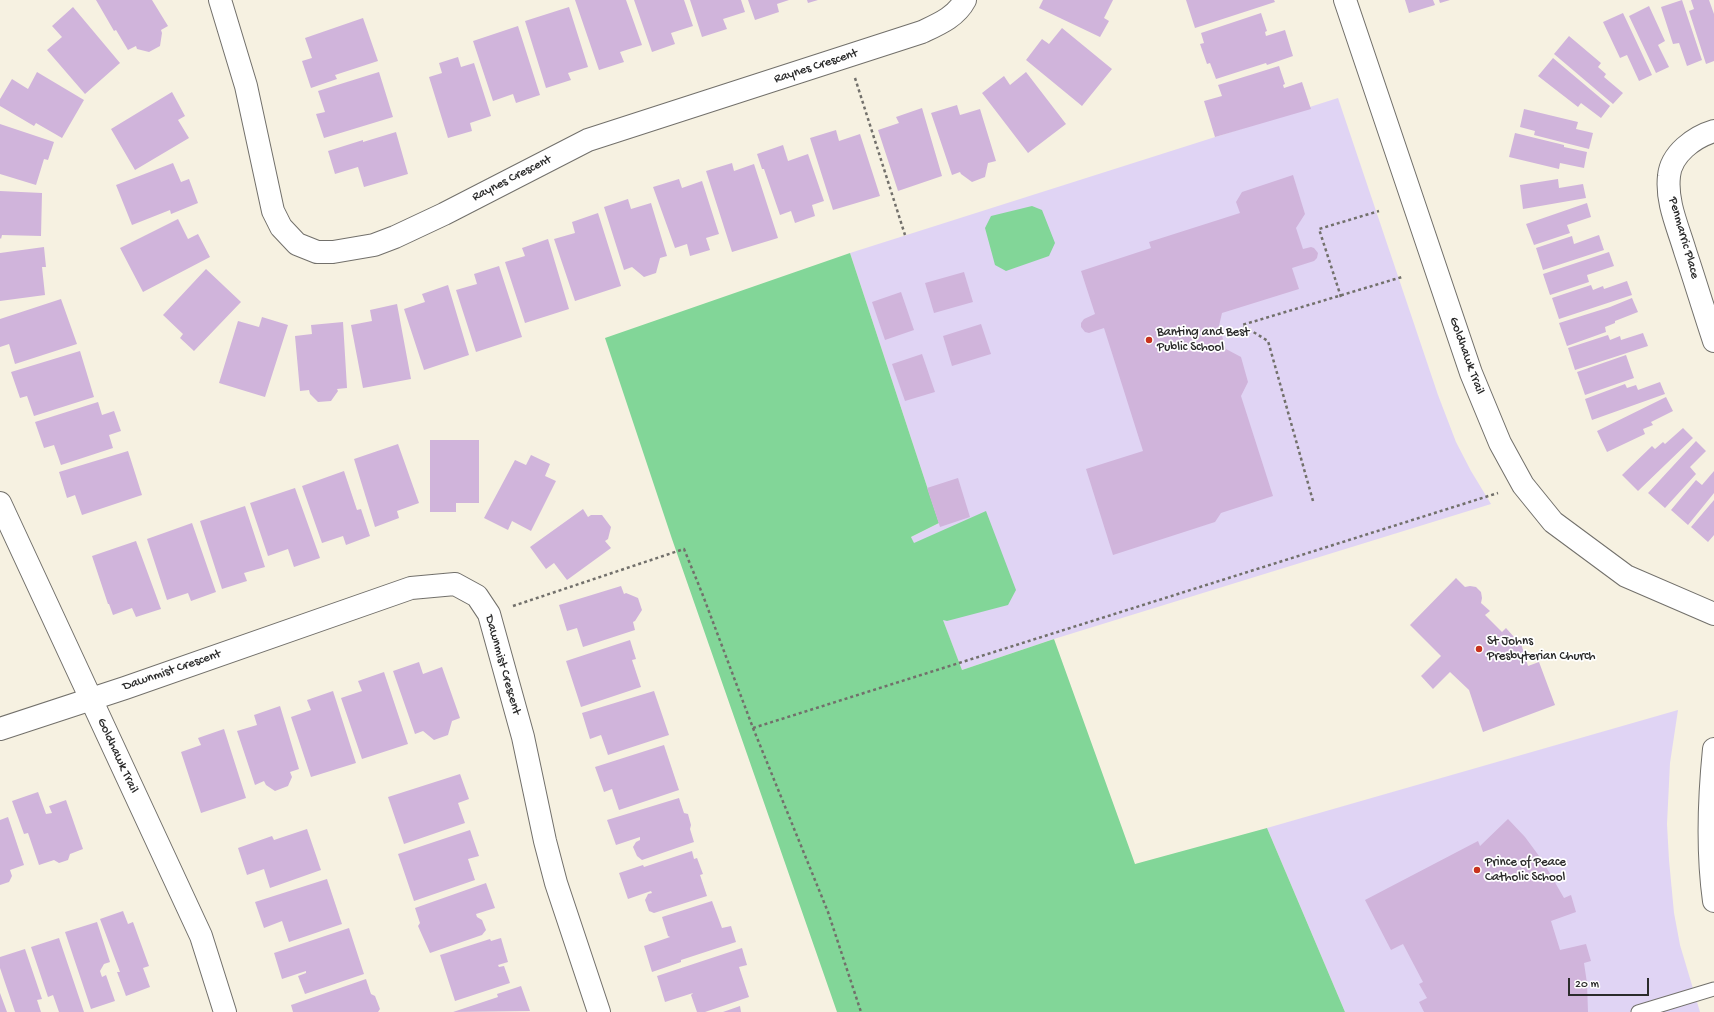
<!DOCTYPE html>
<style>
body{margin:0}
#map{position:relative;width:1714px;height:1012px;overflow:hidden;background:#f6f1e1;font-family:"Gochi Hand",sans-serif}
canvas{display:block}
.scale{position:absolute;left:1568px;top:978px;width:81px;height:18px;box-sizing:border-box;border:2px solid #2b2b2b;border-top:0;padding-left:5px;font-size:12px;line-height:14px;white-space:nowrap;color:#2b2b2b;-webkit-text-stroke:3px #fff;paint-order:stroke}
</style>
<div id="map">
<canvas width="1714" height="1012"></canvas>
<div class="scale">20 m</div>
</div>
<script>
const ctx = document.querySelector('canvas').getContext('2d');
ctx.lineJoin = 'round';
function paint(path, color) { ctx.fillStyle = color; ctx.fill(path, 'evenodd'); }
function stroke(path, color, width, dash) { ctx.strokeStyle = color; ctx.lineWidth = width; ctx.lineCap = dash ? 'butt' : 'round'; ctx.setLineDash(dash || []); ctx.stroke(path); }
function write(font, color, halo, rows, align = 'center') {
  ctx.font = font + ' "Gochi Hand",sans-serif'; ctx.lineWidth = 3.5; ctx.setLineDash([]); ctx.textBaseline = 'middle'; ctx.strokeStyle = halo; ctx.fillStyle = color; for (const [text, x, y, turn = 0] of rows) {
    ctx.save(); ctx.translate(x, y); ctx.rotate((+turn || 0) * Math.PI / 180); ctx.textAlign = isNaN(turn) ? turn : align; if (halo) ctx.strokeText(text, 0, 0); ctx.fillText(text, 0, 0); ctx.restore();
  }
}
paint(new Path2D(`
 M1338,98L1438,395L1456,442L1471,471L1491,504L1054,639L962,670L911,537L939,523L850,253Z
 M1678,710L1670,763L1667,824L1669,860L1674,913L1680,945L1700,1012H1345L1267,828Z`), '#e0d4f4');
paint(new Path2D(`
 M1032,206L1042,210L1055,243L1049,256L1006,271L995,265L985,228L991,216Z
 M850,253L939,523L911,537L914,543L986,511L1016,590L1008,605L947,621L943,620L962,670L1054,639L1135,864L1267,828L1345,1012H837L672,539L605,338Z`), '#82d698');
paint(new Path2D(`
 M96,0H152L168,26L161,30L162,33L160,46L149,52L137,49L136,46L128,50L116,30L114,31Z
 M575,0H626L642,45L620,52L624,62L599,70Z
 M634,0H684L693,26L671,33L675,44L652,52Z
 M690,0H741L745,12L723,19L727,29L702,37Z
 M748,0H789L777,4L779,12L755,20Z
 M807,0H818L808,3Z
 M1043,0H1113L1104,18L1109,21L1100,37L1039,8Z
 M1186,0H1274L1275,2L1195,28Z
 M1405,0H1433L1435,5L1409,13Z
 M1439,0H1450L1440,3Z
 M1682,0L1702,60L1687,66L1679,43L1673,44L1661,7Z
 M1691,0H1709L1714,14V61L1706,64L1689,11L1694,9Z
 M1649,6L1665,41L1658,45L1669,67L1656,73L1629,16Z
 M73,7L120,63L85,94L47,50L62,37L52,26Z
 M569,7L588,67L568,73L571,80L546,88L525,21Z
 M1261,13L1267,31L1265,32L1266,36L1285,30L1293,56L1267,65L1266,63L1216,79L1210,63L1207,64L1200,44L1204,43L1201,33Z
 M1623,13L1652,75L1639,81L1627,55L1620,58L1603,22Z
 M363,18L378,61L335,75L337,79L311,88L302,61L312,58L305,38Z
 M518,26L540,95L516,103L513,94L493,101L473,41Z
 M1062,28L1112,69L1082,106L1026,60L1042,39L1049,44Z
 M1569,36L1601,63L1598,67L1606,74L1604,77L1623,93L1613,104L1554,54Z
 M458,57L461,67L474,63L491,116L470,123L472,131L448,138L429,77L442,73L439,63Z
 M1553,58L1610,106L1601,118L1581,103L1578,107L1538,76Z
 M1279,66L1285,84L1283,85L1284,88L1302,82L1311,109L1215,137L1204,101L1222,96L1218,85Z
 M37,72L84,100L62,138L36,123L34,126L0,106V99L12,79L28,89Z
 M379,72L393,117L324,138L316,114L325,112L318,91Z
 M1026,72L1066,124L1028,153L982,93L1004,76L1010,85Z
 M172,92L185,116L178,120L189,138L135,170L111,129Z
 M957,105L960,115L980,109L996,161L988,163L985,177L972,182L961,174L960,172L952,175L931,113Z
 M922,108L942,176L898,191L878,130L899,123L896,117Z
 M1524,109L1578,122L1576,129L1593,133L1589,149L1534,135L1535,131L1520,127Z
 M0,124L54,142L48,160L44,159L36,185L0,174Z
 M836,130L839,141L860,134L880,196L833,210L810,138Z
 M396,132L408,174L364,187L358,167L335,174L328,151L363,140V142Z
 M1515,133L1564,145V147L1587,152L1584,168L1560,163L1559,169L1509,157Z
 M783,145L788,161L808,154L824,201L812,205L815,216L795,223L791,211L780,215L764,169H762L757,154Z
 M173,163L181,182L189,179L198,203L171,214L170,210L132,225L116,185Z
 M732,163L734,171L754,164L778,238L732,252L706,171Z
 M1293,175L1305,214L1296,228L1303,249L1311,247L1314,248L1318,253L1317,258L1314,261L1292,268L1299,289L1222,313L1219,326L1226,349L1241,357L1248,382L1241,396L1273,496L1221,513L1215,522L1113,555L1086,469L1143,451L1104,328L1089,333L1085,332L1081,327V323L1084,319L1095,314L1081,271L1151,248L1149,242L1240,213L1236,202L1242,192Z
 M679,179L682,188L702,181L719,234L706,238L710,250L690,256L687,244L675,248L653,187Z
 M1558,179L1559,188L1583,184L1586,198L1523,209L1520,185Z
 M0,191L42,193L41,236L2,235L1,239L0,238Z
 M628,199L631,209L651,203L667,256L660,258L656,273L644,277L632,267L624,270L604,207Z
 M1587,203L1591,217L1567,225L1570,233L1534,245L1526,224Z
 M598,213L621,286L575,301L554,239L575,233L572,222Z
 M178,219L188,239L198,234L210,257L143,292L120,248Z
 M1599,235L1604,250L1543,270L1536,248L1572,236L1574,244Z
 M548,239L569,309L525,323L505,262L525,256L522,248Z
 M44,247L46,267H42L45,295L0,301V253Z
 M1609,252L1614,266L1587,275L1589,282L1550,295L1543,274Z
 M499,266L522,337L476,352L456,290L477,284L474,274Z
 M206,269L241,302L194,351L180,338L183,334L163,315Z
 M964,272L973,302L934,313L925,283Z
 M1627,281L1632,295L1559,319L1552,298L1591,285L1593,290L1603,286L1604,289Z
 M448,285L469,355L424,370L404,309L425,302L422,294Z
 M901,292L914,330L885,340L872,302Z
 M1632,298L1638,312L1615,321V323L1605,327L1606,332L1567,346L1559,323L1610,307Z
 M61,299L77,344L15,364L9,344L0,347V319Z
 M397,304L411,379L363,388L351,325L372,321L370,310Z
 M262,317L288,325L265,397L219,383L238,321L259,327Z
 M343,322L347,388L337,389L338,391L331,401L318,402L310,394L309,390L300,391L295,336L312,334L311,325Z
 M981,324L991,354L952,366L943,336Z
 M1643,333L1648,346L1575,370L1568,348L1608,335L1610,340L1620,336L1621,340Z
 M80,351L94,397L34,416L27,396L20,398L11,372Z
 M922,354L935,392L905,401L892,364Z
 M1626,355L1634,378L1585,395L1577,372Z
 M1660,382L1665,394L1592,420L1585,399L1625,384L1627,388L1636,385L1638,390Z
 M1666,397L1673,411L1651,422L1653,425L1643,429L1645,434L1607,452L1597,431Z
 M98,402L102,415L114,411L121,431L109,435L113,448L61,465L54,445L44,448L35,422Z
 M1683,428L1693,438L1638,491L1622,475L1652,446L1655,449L1663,442L1665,444Z
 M430,440H479V503H456V512H430Z
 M1696,441L1706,451L1690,467L1696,474L1665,508L1648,493Z
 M398,444L419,503L397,511L399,518L375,527L354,459Z
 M128,451L142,495L82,515L75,495L67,498L59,472Z
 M531,455L550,464L545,476L556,481L531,531L512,521L508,530L484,518L515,460L526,465Z
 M344,471L357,510L361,509L370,536L346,545L343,536L322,543L302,486Z
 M1714,471V493L1688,525L1671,510L1696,480L1702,485Z
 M958,478L970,517L940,527L927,488Z
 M295,488L320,558L294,567L288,549L268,556L250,503Z
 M1714,500V535L1708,542L1691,527Z
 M245,506L265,567L244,573L247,581L222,589L200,521Z
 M583,509L588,517L591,515H602L611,527L608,539L605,541L611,548L567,580L554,563L546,569L530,547Z
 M192,523L216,592L191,601L188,593L167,600L147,539Z
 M136,541L161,609L136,617L132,608L113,615L109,604H108L92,556Z
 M1456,578L1465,587L1470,586L1476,587L1481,592L1482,598L1481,603L1490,611L1485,615L1502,632L1506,628L1514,637L1510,641L1512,643L1520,640L1528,666L1539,662L1555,705L1483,732L1469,690L1450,672L1433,689L1421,676L1441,656L1410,625Z
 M621,586L624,594L626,593L638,598L642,610L635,621L633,622L635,630L583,647L577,628L567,631L559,605Z
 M630,640L636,659L632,660L641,687L581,707L566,661Z
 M419,662L423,674L442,667L460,718L452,721L448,735L434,740L423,731L415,734L393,671Z
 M384,672L408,744L362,759L341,698L362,691L358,681Z
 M333,691L356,763L311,777L291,717L311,710L307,700Z
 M654,691L669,735L608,755L601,735L590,739L582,713Z
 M280,706L299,769L290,772L292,777L288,786L275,791L266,785L264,781L255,785L237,731L257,725L254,715Z
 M224,729L246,798L201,813L181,752L201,745L198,738Z
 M664,745L679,790L619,810L612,789L604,792L595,767Z
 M460,774L469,799L458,803L465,823L404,844L388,797Z
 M38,792L46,814L52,813L49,806L66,800L83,849L70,854L68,860L59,863L54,860L39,865L28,833L24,834L12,801Z
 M679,798L684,813L688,814L691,825L690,829L694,842L642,860L637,856L633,847L636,842L640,840V837L616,845L607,820Z
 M8,817L24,865L10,870L12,876L9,882L0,885V820Z
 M1508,819L1525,837L1542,860L1564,898L1571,895L1576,912L1551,921L1560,950L1586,944L1591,961L1584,963L1587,983L1588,1012H1424L1419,1002L1427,998L1419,984L1423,982L1403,944L1391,950L1365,900L1478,841L1480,846Z
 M307,829L321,870L270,888L264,869L247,875L238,848L272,836L274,840Z
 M470,830L479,856L468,859L475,880L414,901L398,854Z
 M692,851L694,859L697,858L703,874L700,875L707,896L654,913L649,911L645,900L648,894L652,893L651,891L628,899L619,873L643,865L644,867Z
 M327,879L342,924L289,942L282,921L264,928L255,902Z
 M486,883L495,908L476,914L477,917L482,920L486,930L482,935L430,953L418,926L420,923L415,908Z
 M712,901L722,928L731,926L736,942L681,960V962L652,972L644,946L670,937L668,936L662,917Z
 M123,911L128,924L133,922L149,966L143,968L150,987L126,996L117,972H120L100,919Z
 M97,922L110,962L104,964L100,971L102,977L106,975L115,1001L91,1009L65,932Z
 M349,928L364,974L305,994L298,976L306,973V971L282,979L274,953Z
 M59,938L84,1012H59L53,995L48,997L31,947Z
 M501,938L508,962L498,965L499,967L504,966L510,983L455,1001L440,955L490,939L491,941Z
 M742,948L747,965L739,967L749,997L705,1012H697L691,995L693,993L665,1002L657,976Z
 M25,949L42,999L37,1000L41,1012H15L0,968V957Z
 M366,979L371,994L375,996L380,1009L378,1012H293L291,1005Z
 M521,986L530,1011L453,1012L498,997L497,994Z
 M0,993L7,1012H0Z
 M740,1006L741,1012H723Z`), '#d0b4db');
const service = new Path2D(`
 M1638,1012L1714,989`);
const minor = new Path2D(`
 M220,0L246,86L273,211L281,227L297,244L317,252H333L374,245L395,237L444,214L588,140L922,32C939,24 956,17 965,0
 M1714,131C1694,137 1671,154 1669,176C1666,202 1678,227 1685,251C1695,281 1704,311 1714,341
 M0,729L125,688L411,588L455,584L477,596L489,614L523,737L545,841L556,883L599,1012`);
const tertiary = new Path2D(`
 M1345,0L1471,373L1500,443L1523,485L1553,522L1626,576L1714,614
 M0,503L201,936L225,1012
 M1714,749C1709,799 1707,851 1714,901`);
stroke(service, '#72706b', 15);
stroke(minor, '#72706b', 24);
stroke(tertiary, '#72706b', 24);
stroke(new Path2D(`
 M855,78L905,235
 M1341,297L1319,229L1379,211
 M1313,501L1268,341L1242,325L1402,277
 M513,606L684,549L702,593L753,728L828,912L861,1012
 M753,728L1498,493`), '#72706b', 2.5, [3, 3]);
stroke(service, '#fff', 13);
stroke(minor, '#fff', 22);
stroke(tertiary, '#fff', 22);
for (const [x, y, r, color] of [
 [1149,340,4,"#c8321e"],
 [1479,649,4,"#c8321e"],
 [1477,870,4,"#c8321e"]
]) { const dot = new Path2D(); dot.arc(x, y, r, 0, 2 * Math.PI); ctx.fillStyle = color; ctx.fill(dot); stroke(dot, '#fff', 1.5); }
write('13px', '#2b2b2b', '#fff', [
 ["Raynes Crescent",816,67,-18],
 ["Raynes Crescent",512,179,-27],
 ["Penmarric Place",1683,238,74],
 ["Goldhawk Trail",1466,356,70],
 ["Dawnmist Crescent",502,665,74],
 ["Dawnmist Crescent",172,671,-19],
 ["Goldhawk Trail",117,756,65]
]);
write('13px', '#2b2b2b', '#fff', [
 ["Banting and Best",1157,333],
 ["Public School",1157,348],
 ["St Johns",1487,642],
 ["Presbyterian Church",1487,657],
 ["Prince of Peace",1485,863],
 ["Catholic School",1485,878]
], 'left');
</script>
